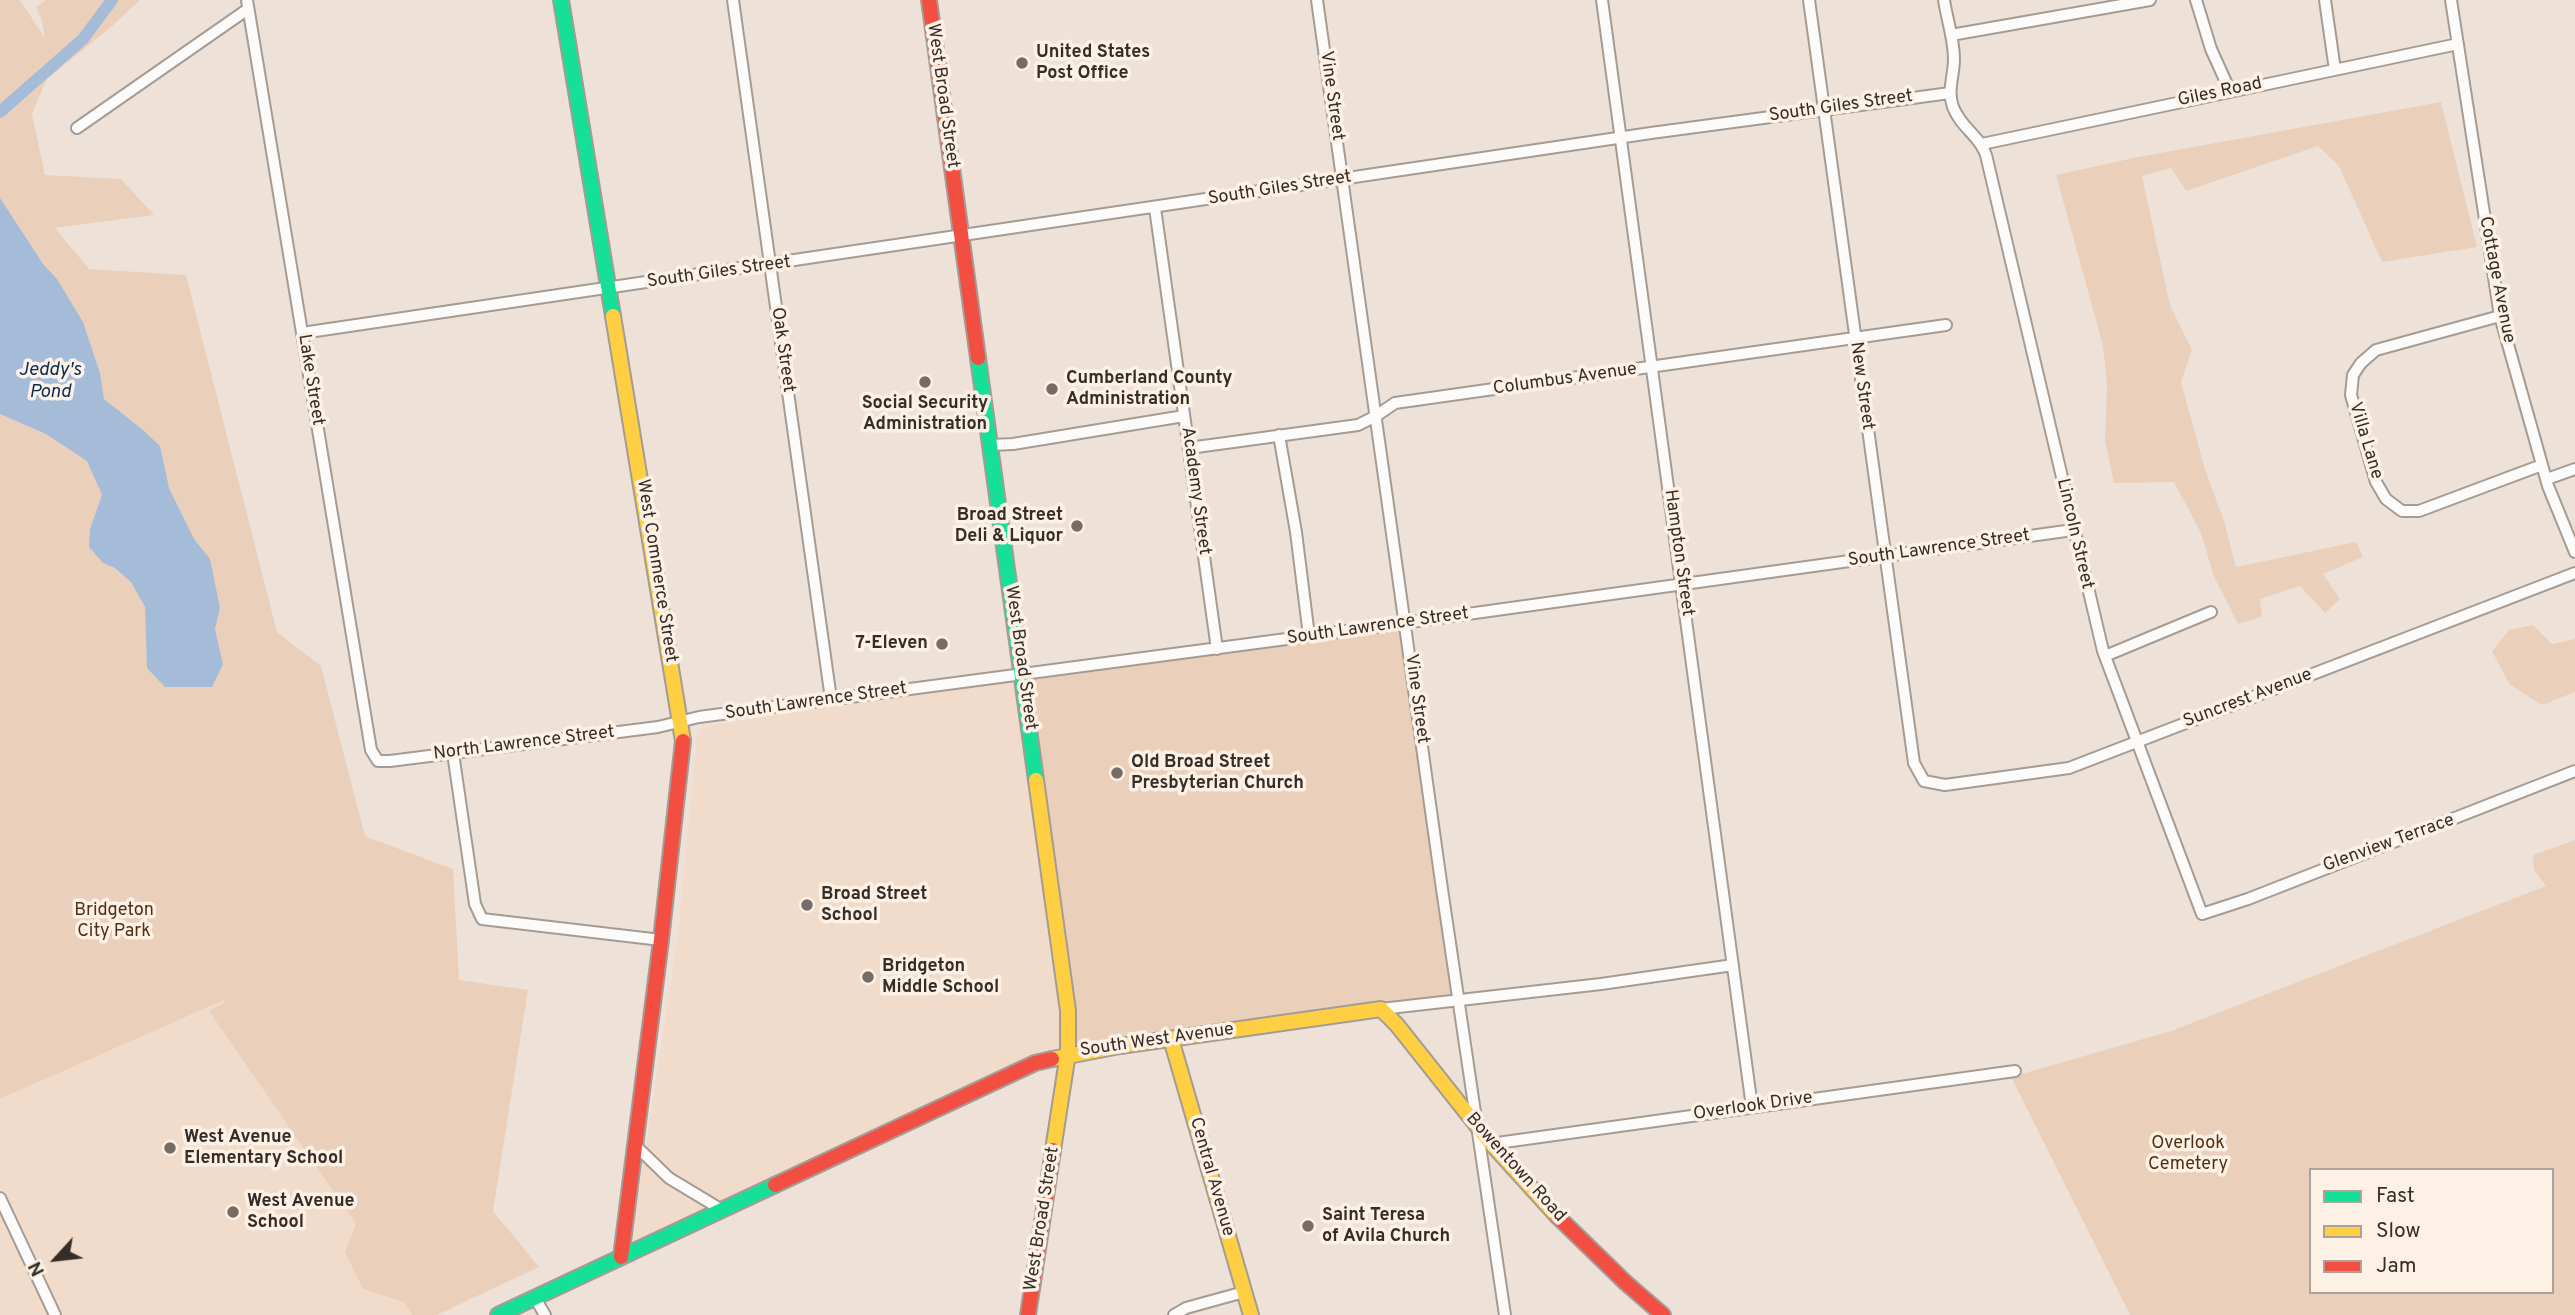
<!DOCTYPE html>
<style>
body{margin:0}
#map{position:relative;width:2575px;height:1315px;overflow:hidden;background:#eee2d8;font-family:Overpass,sans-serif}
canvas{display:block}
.legend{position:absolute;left:2309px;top:1168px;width:245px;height:126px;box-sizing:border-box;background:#fdf0e5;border:2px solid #ada299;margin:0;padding:9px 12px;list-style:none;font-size:21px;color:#352d27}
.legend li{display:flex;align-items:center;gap:14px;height:35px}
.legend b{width:35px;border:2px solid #ada299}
.north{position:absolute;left:21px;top:1224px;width:70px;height:70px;-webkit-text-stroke:5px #fdf0e5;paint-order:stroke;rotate:243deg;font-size:19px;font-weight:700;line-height:28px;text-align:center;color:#352d27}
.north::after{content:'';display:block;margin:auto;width:24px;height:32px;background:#352d27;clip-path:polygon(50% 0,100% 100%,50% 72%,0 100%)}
</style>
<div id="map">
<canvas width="2575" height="1315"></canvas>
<ul class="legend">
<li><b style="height:9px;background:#16e098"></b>Fast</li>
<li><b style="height:9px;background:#ffcf43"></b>Slow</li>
<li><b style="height:9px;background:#f24e42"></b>Jam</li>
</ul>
<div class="north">N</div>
</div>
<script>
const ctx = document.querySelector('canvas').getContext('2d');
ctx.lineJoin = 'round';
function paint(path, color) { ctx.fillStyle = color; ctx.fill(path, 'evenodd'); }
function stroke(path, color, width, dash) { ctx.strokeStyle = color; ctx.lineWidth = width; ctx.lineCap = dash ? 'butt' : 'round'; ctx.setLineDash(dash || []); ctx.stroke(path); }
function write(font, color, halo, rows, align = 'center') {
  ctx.font = font + ' Overpass,sans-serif'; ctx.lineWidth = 7; ctx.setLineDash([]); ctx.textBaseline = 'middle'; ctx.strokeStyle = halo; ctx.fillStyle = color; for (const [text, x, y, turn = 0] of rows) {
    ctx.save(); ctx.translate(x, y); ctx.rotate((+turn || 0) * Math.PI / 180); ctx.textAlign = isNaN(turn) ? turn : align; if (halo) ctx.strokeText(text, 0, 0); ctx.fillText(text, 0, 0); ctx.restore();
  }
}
paint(new Path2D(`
 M1023,675L1068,1053L621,1257L640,1184L677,943L697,737L702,727Z
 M253,987L432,1315H0V1099Z`), '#f1dccb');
paint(new Path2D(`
 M0,0H20L45,38L41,18L36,7L46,0H140L111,27L47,79L32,114L45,175L121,179L154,215L55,228L89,269L186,275L277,632L321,666L365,836L453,869L459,980L528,990L493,1211L539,1267L437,1315H412L404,1302L363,1289L345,1252L356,1224L209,1011L225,1002L224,1000L0,1099Z
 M2441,102L2477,247L2382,262L2339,166L2318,146L2186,191L2171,168L2142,176L2170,305L2192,350L2181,382L2205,469L2225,524L2236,567L2356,542L2363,557L2323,574L2340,599L2325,613L2300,586L2260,599L2262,617L2238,624L2214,577L2201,533L2174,482L2114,483L2105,441L2107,384L2103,346L2056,175L2138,157Z
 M1406,623L1458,1000L1068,1053L1023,675Z
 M2533,625L2552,644L2575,639V692L2542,705L2509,684L2492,651L2509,630Z
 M2575,840V1315H2130L2011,1077L2171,1031L2546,886L2534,870L2533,855ZM2311,1170H2552V1292H2311Z`), '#ead0bb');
paint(new Path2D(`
 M0,198L43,264L57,279L83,322L100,373L104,399L143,430L160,446L169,488L194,539L210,559L220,608L215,629L223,664L212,687H165L147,668L145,607L131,582L115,568L103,563L89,547L90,529L102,495L87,461L46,434L0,414Z`), '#a5bcd9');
stroke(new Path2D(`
 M0,112L83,39L112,0`), '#a5bcd9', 12);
const street = new Path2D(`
 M247,0L371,750L378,761H390L658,727L699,717L1309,636L2073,530
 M733,0L831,699
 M1317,0L1442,889L1505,1315
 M1602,0L1752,1107
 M1809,0L1914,763L1924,781L1945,785L2069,768L2575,573
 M1944,0C1947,20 1954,39 1954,59C1954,76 1947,90 1953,107C1961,128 1980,136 1986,155L2103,651L2202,914L2248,899L2575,771
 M2196,0L2211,49L2230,91
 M2325,0L2335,70
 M2451,0L2500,316L2548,486L2575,552
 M1951,35L2150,0
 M77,128L248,9
 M1982,144L2458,44
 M1155,208L1217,649
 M2500,316L2376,350L2361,363L2353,375L2351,395L2376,482L2386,499L2402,511H2419L2542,465
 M302,333L1651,133L1950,93
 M1279,435L1296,532L1309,636
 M991,445L1013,444L1184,416
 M1189,448L1358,425L1376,416L1395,403L1946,325
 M2547,479L2575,469
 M2105,656L2211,612
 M453,753L475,904L482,919L661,940
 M1381,1009L1601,984L1733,965
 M1490,1144L2015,1071
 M636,1146L669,1178L722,1210
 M0,1198L55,1315
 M535,1298L545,1315
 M1174,1315L1186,1308L1244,1292`);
const fast = new Path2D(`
 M561,0L613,316
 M978,358L1036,780
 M498,1315L775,1185`);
const slow = new Path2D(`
 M613,316L683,741
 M1036,780L1068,1011V1053L1053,1150
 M1171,1039L1251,1315
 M1052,1059L1120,1046L1381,1009L1397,1025L1489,1141L1557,1216`);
const jam = new Path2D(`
 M929,0L978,358
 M775,1185L1035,1063L1052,1059
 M1557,1216L1626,1283L1663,1315
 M621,1257L661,940L683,741
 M1028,1315L1053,1150`);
stroke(street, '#a49c94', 14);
stroke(fast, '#a49c94', 18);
stroke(slow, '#a49c94', 18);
stroke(jam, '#a49c94', 18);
stroke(street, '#fcfbf9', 10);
stroke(fast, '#16e098', 14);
stroke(slow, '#ffcf43', 14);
stroke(jam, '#f24e42', 14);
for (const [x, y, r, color] of [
 [1022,63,7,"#766c65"],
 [925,382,7,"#766c65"],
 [1052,389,7,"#766c65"],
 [1077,526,7,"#766c65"],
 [942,644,7,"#766c65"],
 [1117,773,7,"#766c65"],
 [807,905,7,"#766c65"],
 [868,977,7,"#766c65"],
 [170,1148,7,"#766c65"],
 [233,1212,7,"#766c65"],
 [1308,1226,7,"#766c65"]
]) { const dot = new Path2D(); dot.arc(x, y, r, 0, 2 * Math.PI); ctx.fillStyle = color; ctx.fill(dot); stroke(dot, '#fdf0e5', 2.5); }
write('bold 18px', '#352d27', '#fdf0e5', [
 ["United States",1036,53],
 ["Post Office",1036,74],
 ["Cumberland County",1066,379],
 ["Administration",1066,400],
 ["Social Security",925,404,"center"],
 ["Administration",925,425,"center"],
 ["Broad Street",1063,516,"right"],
 ["Deli & Liquor",1063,537,"right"],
 ["7-Eleven",928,644,"right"],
 ["Old Broad Street",1131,763],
 ["Presbyterian Church",1131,784],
 ["Broad Street",821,895],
 ["School",821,916],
 ["Bridgeton",882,967],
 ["Middle School",882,988],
 ["West Avenue",184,1138],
 ["Elementary School",184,1159],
 ["West Avenue",247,1202],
 ["School",247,1223],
 ["Saint Teresa",1322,1216],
 ["of Avila Church",1322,1237]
], 'left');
write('18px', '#352d27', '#fdf0e5', [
 ["Giles Road",2220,93,-12],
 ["West Broad Street",942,96,82],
 ["Vine Street",1331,96,82],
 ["South Giles Street",1841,107,-8],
 ["South Giles Street",1280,189,-9],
 ["South Giles Street",719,273,-8],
 ["Cottage Avenue",2496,280,79],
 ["Oak Street",782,350,82],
 ["Lake Street",310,380,81],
 ["Columbus Avenue",1565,380,-8],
 ["New Street",1861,386,82],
 ["Villa Lane",2365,441,73],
 ["Academy Street",1195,491,82],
 ["Lincoln Street",2074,534,77],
 ["South Lawrence Street",1939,549,-8],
 ["Hampton Street",1678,553,82],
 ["West Commerce Street",656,571,81],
 ["South Lawrence Street",1378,627,-8],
 ["West Broad Street",1020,658,82],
 ["Vine Street",1416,699,82],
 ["Suncrest Avenue",2248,699,-21],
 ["South Lawrence Street",816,702,-8],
 ["North Lawrence Street",524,744,-7],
 ["Glenview Terrace",2389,844,-20],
 ["South West Avenue",1157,1041,-8],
 ["Overlook Drive",1753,1107,-8],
 ["Bowentown Road",1515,1168,48],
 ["Central Avenue",1211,1177,74],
 ["West Broad Street",1043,1219,-81]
]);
write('18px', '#513012', '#fdf0e5', [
 ["Bridgeton",114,911],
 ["City Park",114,932],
 ["Overlook",2188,1144],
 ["Cemetery",2188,1165]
]);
write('italic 19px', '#052c55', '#fdf0e5', [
 ["Jeddy's",50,371],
 ["Pond",50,393]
]);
</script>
